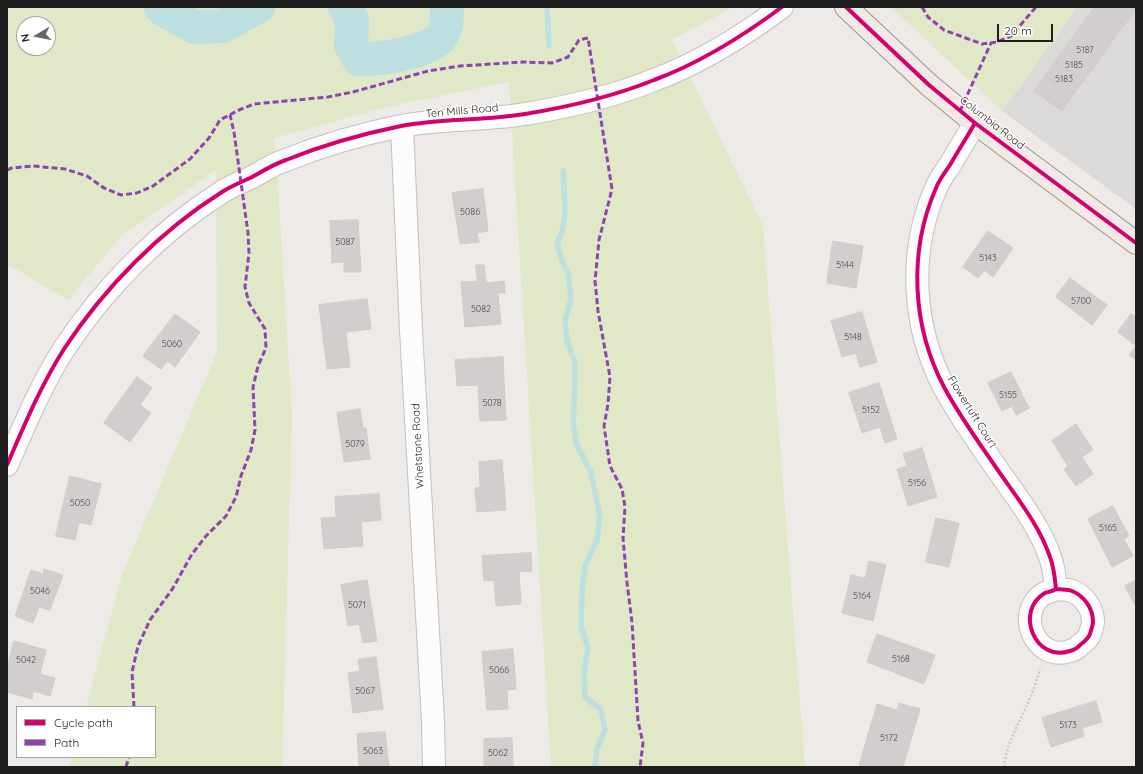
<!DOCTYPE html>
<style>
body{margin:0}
#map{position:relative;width:1143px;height:774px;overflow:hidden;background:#edeae8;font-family:Quicksand,sans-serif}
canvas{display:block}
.frame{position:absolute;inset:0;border:8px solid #1f1f1f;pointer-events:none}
.legend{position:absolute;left:16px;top:706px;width:140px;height:52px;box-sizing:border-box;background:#fff;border:1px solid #a5a5a5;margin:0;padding:5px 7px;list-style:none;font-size:12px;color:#1f1f1f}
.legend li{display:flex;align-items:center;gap:8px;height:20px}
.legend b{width:20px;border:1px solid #a5a5a5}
.north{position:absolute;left:16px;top:16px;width:40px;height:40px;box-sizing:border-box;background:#fff;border:1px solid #a5a5a5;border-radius:50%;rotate:260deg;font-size:11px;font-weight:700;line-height:16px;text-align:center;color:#1f1f1f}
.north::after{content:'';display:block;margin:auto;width:14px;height:18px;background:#676665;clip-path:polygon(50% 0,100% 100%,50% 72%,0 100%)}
.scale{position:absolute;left:997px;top:24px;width:56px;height:18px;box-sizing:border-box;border:2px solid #1f1f1f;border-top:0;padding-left:5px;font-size:12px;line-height:14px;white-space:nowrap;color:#1f1f1f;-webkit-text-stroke:3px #fff;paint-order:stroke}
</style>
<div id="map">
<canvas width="1143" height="774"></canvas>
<div class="frame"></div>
<ul class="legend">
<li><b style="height:5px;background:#d6006c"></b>Cycle path</li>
<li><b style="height:5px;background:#8e44ad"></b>Path</li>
</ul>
<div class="north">N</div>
<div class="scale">20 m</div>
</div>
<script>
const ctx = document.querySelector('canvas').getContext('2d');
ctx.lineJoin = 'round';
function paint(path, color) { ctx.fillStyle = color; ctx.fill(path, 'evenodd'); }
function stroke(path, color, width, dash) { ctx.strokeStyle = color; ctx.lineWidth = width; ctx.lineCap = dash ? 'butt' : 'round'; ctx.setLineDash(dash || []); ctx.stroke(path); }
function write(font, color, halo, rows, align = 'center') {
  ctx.font = font + ' Quicksand,sans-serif'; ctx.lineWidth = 3; ctx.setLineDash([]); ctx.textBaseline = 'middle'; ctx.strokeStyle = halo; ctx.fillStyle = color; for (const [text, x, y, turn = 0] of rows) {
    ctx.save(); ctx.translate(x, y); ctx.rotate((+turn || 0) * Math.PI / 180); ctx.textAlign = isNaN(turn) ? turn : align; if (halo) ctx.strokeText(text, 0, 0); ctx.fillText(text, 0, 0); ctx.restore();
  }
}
paint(new Path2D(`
 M1077,7H1136V209L1002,111Z`), '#dcdad9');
paint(new Path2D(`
 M7,7H733L672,40L763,226L805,767H551L509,82L390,106L275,138L292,415L282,767H69L72,757H155V707H86L122,575L217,352L216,170L121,236L68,300L7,264ZM24,24H48V48H24Z
 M891,7H1077L1002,111Z`), '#e0e8c8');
stroke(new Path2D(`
 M547,7L549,46
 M563,171L565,209L563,229L557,244L562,261L568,273L571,298L565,321L567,341L575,362V384L573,424L577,445L591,472L600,516L597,540L585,566L582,591L581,626L588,648L584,672L585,697L601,710L605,730L597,749L595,767`), '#bddfdf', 5.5);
stroke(new Path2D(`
 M161,7L164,10L194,27L222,26L258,7
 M345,7L352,20L351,45L359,59C382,59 421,54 439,39C447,31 447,18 447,7`), '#bddfdf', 34);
const building = new Path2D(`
 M1095,7H1101L1125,24L1114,39L1087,18Z
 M1101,7H1132L1136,10L1125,24Z
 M1087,18L1114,39L1104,53L1076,33Z
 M1076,33L1104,53L1093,68L1066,47Z
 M1066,47L1093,68L1083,82L1055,62Z
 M1055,62L1083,82L1072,96L1045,76Z
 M1045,76L1072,96L1062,111L1034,91Z
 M483,189L488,231L477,233L479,242L460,244L452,193Z
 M358,220L361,272H344V262L332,263L330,221Z
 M988,231L1013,248L993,277L984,270L978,278L963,267Z
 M833,241L863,246L856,288L827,283Z
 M476,265H484L486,283L504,281L505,293H498L501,324L465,327L461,282L477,281Z
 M1070,278L1107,305L1092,325L1056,297Z
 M367,299L371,329L346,332L350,367L327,369L319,305Z
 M862,312L877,362L860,367L856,353L842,357L831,321Z
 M175,314L200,332L175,367L167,361L161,369L143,356Z
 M1131,314L1136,317V360L1129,355L1136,346L1118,332Z
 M503,357L506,420L480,421L478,385L457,386L455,360Z
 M1011,372L1029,408L1016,415L1012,406L1002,411L988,383Z
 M137,377L152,388L140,405L151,413L130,442L104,423Z
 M879,383L897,439L885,443L880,427L862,433L849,393Z
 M360,409L363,428H366L370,459L344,462L337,413Z
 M1076,424L1093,450L1082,457L1093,474L1076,486L1064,469L1068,466L1052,441Z
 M922,448L937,497L908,506L897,469L907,466L903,454Z
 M502,460L506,510L477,512L475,488L480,487L479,462Z
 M70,476L101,484L91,525L79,522L75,540L56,536Z
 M379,494L381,520L361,522L363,546L324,549L321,518L336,517L335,497Z
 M1113,506L1129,536L1124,539L1133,556L1112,567L1088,519Z
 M936,518L959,523L949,567L926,562Z
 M531,553L532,571L519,572L521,604L496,606L494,580L484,581L482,556Z
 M869,561L886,565L873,621L842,613L851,575L865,578Z
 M44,569L63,575L50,610L39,607L33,623L15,616L31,570L43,574Z
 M367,580L377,641L363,643L359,624L348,626L341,585Z
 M1136,580V607L1125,586Z
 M877,634L935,655L924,684L867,662Z
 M14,641L46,650L40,674L55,678L50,696L33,691L32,699L7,692V670Z
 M513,649L516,689L507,690L508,709L487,710L482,652Z
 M376,657L383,709L353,713L348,673L360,671L358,660Z
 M1096,701L1102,722L1082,728L1084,736L1051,747L1042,718Z
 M899,703L920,709L903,767H864L859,765L877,704L897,710Z
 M385,732L389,767H359L357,734Z
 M512,738L513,767H484V739Z`);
paint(building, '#d2cecd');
stroke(building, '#d0cbc9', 1);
const minor = new Path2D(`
 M975,123C967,137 958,151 950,165C945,172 939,180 936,188C908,252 912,326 944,387C959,415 977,440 995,466C1014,494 1039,524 1050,557C1054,567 1055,579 1056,589C1053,591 1048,592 1045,593C1014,611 1035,663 1070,651C1074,650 1077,649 1080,645C1084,642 1088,639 1090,634C1091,630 1093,625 1093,622C1093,608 1084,596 1072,591C1067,589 1061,590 1056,589
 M402,126L411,330L433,721L434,767
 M7,465C24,426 41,385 64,349C104,288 160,231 222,192C231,186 242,182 252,177C263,171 274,164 286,160C323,145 362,134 401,126C442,118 484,121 525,114C568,107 612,97 654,80C700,63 743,36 782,7`);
const major = new Path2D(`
 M846,7L929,85L975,123L1136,243`);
stroke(minor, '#c3c1c0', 24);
stroke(major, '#a29385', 24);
stroke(new Path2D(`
 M1004,767C1006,742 1021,721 1030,698C1034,689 1037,679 1040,669`), '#d6c8c8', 2.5, [2, 2]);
stroke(minor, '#fcfcfc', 22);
stroke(major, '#f0e9e5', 22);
stroke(new Path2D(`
 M922,7L928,17L944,30L982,44L997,42L1011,36L1036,7
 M960,111L991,43
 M7,170L12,168L33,166L65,169L87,176L104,188L121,195L137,193L153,186L190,159L209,138L220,120L239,110L254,104L328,97L353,92L428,71L460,66L523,62L552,63L568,57L579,40L588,38L612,189L599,240L595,281L598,311L610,377L608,404L604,426L610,466L622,489L625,507L623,538L627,583L632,622L638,721L643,743L640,767
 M134,707L132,672L138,646L150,620L173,588L192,554L206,536L226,516L236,497L241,476L251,450L255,430L253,387L258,366L266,348L265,329L249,303L245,287L249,253L248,233L234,132L230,115
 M126,767L129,757`), '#8e44ad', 3, [6, 3]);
stroke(new Path2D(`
 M846,7L929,85L975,123L1136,243
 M975,123C967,137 958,151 950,165C945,172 939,180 936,188C908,252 912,326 944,387C959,415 977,440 995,466C1014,494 1039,524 1050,557C1054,567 1055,579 1056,589C1053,591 1048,592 1045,593C1014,611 1035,663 1070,651C1074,650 1077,649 1080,645C1084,642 1088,639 1090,634C1091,630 1093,625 1093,622C1093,608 1084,596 1072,591C1067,589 1061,590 1056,589
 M7,465C24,426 41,385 64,349C104,288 160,231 222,192C231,186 242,182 252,177C263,171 274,164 286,160C323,145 362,134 401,126C442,118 484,121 525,114C568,107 612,97 654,80C700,63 743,36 782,7`), '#d6006c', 4);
write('9px', '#4c4b4a', null, [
 ["5187",1085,50],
 ["5185",1074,65],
 ["5183",1064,79],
 ["5086",470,212],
 ["5087",345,242],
 ["5143",988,258],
 ["5144",845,265],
 ["5700",1081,301],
 ["5082",481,309],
 ["5148",853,337],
 ["5060",172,344],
 ["5155",1008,395],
 ["5078",492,403],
 ["5152",871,410],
 ["5079",355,444],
 ["5156",917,483],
 ["5050",80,503],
 ["5165",1108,528],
 ["5046",40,591],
 ["5164",862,596],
 ["5071",357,605],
 ["5168",901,659],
 ["5042",26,660],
 ["5066",499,670],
 ["5067",365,691],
 ["5173",1068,725],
 ["5172",889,738],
 ["5063",373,751],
 ["5062",498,753]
]);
write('11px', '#1f1f1f', '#fff', [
 ["Ten Mills Road",462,111,-5],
 ["Columbia Road",992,123,38],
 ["Flowertuft Court",972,412,58],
 ["Whetstone Road",418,446,-93]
]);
</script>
